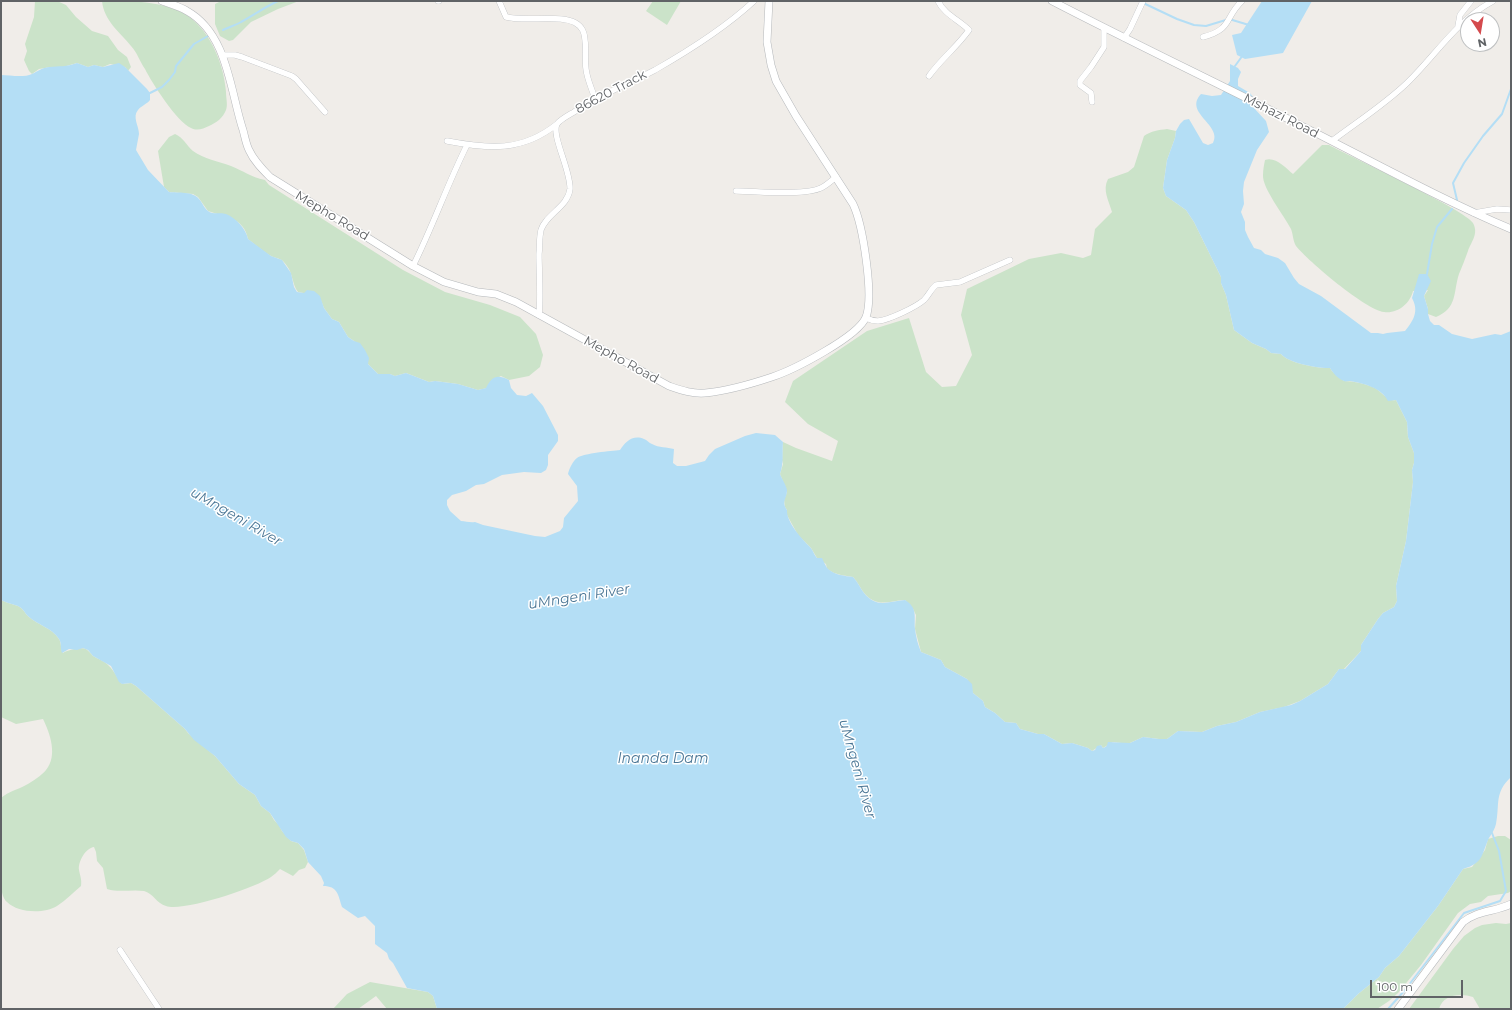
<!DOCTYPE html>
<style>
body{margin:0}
#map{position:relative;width:1512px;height:1010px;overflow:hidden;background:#f0ede9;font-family:Montserrat,sans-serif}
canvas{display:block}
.frame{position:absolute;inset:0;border:2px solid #606366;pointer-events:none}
.north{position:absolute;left:1460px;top:12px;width:40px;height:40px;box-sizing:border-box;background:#fff;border:1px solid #bfc1c2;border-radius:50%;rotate:168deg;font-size:11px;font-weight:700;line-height:16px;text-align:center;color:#606366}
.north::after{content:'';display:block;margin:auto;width:14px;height:18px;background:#d44a4d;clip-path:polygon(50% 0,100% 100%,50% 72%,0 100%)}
.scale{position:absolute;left:1370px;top:980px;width:93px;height:18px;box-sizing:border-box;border:2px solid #606366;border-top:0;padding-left:5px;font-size:12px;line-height:14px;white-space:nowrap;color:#606366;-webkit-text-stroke:3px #fff;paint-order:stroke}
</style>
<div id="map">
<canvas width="1512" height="1010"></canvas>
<div class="frame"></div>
<div class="north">N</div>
<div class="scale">100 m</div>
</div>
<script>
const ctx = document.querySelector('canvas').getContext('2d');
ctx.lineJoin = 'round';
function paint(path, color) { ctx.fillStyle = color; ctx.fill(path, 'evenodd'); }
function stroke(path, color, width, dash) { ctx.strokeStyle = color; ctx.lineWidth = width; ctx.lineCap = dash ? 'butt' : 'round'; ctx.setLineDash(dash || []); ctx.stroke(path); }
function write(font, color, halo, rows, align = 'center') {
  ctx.font = font + ' Montserrat,sans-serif'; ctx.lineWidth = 3; ctx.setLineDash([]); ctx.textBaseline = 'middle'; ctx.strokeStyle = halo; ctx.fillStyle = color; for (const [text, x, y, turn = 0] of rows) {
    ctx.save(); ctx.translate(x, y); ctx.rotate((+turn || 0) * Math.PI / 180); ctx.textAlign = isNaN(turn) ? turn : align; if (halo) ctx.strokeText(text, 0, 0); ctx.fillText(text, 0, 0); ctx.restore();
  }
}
paint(new Path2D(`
 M35,1H57L66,5L76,17L92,31L108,36L118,50L127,57L131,67L128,71L125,67L110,64L103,67L94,65L88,67L77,63L63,67H51L39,69L32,74L29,71L24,60L27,51L25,44L34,17Z
 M102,1C130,1 163,0 188,16C211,32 224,65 226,92C226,98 228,105 226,110C223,118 216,123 209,126C203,129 197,131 191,128C177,122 152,83 145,69C140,62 137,52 131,46C119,31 104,21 102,1Z
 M221,1H299L278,9L251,22L233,40L229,41L220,36L215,24V4Z
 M653,1H681L667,25L646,11Z
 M1167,129L1176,131L1175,138L1167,160L1163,188L1166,196L1186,210L1194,222L1221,277V283L1226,295L1234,330L1252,343L1266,349L1271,353L1281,354C1288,363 1320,369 1330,368L1332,371L1344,381C1354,381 1366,384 1375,388C1382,392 1388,402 1396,400L1407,422L1408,437L1414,453V463L1412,470L1413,482L1406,541L1396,586L1397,601L1394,607L1383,613L1378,619L1361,645V651L1344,669H1339L1328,684L1300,701L1284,707L1260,712L1236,722L1217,726L1202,732L1178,731L1167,739H1159L1143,737L1130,743H1121L1113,742L1103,748L1101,745L1092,751L1088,748L1072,743L1062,744L1044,734H1038L1020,729L1016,723L1005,722L995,713L985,707L983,701L973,693L967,679L945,667L941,660L921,652L915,629L916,615L913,609L905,600C888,601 877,608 864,593C860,588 858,582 853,577L841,575L834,573L827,569L826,564L817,558L811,548L798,535L787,515V510L785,507L784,500L787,492L780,474L783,464L782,460L783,442L796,448L832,461L838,441L808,424L785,402L793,381L867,331L909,318L926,372L942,387L956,386L972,355L961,315L967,289L1029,259L1061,253L1083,258L1091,255L1095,229L1112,212C1109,201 1102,190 1108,179L1128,172L1134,167L1144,136C1151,131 1159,130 1167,129Z
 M175,134C183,137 187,146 193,151C204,159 218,161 231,166C244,171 250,177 265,180L269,185L403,270L445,292L490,305L520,317L536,334L543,355L540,367L529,376L509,380L501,376L490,382L487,388L478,390L458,384L435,381L429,382L406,373L395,376L390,374H378L368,364L354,341L348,337L339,322L332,319L324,308L319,296L298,292C292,284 293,274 287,266C282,258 278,259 271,256C265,253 254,244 248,239C244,217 224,217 208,211L198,197L193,194L169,192L164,187L158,151L169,137Z
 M1322,145H1329C1349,156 1467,211 1473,223C1479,234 1471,242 1468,251C1465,259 1462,267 1459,274C1453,292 1458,308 1436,317L1428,314V309L1424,296L1428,290L1413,291C1410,304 1397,314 1384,312C1366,310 1308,261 1296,246C1293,241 1293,234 1291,229C1284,215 1262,188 1263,175C1263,170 1264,165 1265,160C1275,156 1286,168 1293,174Z
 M1,600C7,603 13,604 18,606C24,609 25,614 29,617C38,625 52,628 59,639C62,644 60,648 63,653C67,650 82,647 86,649C89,651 91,654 93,656C98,659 105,661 109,666C113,669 118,679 122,684L131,683L136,686L185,729L188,733L215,756L239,784L255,795L261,806L270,813L274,820L279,825L282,831L291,841L298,843L304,850L308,862L305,868L299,870L293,876L280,869C277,872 274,875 271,877C255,888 183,912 166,906C157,904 153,893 144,891C131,889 120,893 107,889L103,868L97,861L96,852L94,847C86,848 78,861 79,870C80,876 82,879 81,886C74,892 66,900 57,906C44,914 18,913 7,902C3,899 2,892 1,888V798C9,791 17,790 26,785C32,782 42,775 46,770C58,756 50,733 43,719L16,724L1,717Z
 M1498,836H1505L1511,840V891L1508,893L1488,896L1481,902L1470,904L1458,913L1421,965L1398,993L1389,1001L1377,1009H1343L1358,994L1379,977L1385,968L1399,956L1438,906L1463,869L1472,867L1485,850L1488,839Z
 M1496,923L1506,924L1511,923V1009H1480L1473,997C1461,993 1443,994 1439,1009H1409L1453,949L1464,936L1475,928L1482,925Z
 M370,982L428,992L433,996L437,1009H387L376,996L358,1009H333L347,994Z`), '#cbe3c9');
paint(new Path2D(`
 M1262,1H1312L1283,53L1245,59L1237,55L1232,35L1241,33Z
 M77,63L88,67L94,65L103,67L119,63L125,67L147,89L150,93V100C147,104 141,106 138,110C132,117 139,126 139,134C138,139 137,145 136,150L148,170L169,192C178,193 193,191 199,199C202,202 204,208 208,211C213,215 221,212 226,214C236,218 246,229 248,239L271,256L282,260L291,273L294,287L297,292L304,293L307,290L314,291L320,296L324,308L332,319L339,322L348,337L354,341L360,343L365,350L369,358L368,364L378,374H390L395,376L406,373L429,382L435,381L458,384L478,390L486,388C492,376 497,374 509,380L511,388L517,395L526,396L532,393L543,406L558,435V441L548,455V465L546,470L541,473L524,472L502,475L484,484L476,485L466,491L452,495L447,500V505L450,511L461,521C466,521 470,523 475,522L483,525L535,536L545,537L560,531L563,527L564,518L578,501L577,486L568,474C569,469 573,461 577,458C584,453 611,451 620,450C625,442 633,434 644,439C647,440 649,443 652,444C659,448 667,447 674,449L673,463L677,466H686L705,461L709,455L715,449L745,436L756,433L775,435L783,442C782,454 784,463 780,474C782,479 786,485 787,490C787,499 781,501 787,510C786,522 803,540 810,547C813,550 814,555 817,558H822C824,562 826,567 828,569C835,575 845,576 853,577C858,582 860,588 864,593C877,609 888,601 905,600C918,608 914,617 915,629C916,637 918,645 921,652L941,660L945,667L967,679L972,684L973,693L983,701L985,707L995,713L1005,722L1016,723L1020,729L1038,734H1044L1062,744L1072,743L1088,748L1092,751L1095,750L1097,746L1101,745L1103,748C1107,747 1107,745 1108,742L1130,743L1143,737L1159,739H1167L1178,731L1202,732L1217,726L1236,722L1260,712L1291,705L1300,701L1328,684L1339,669H1345L1361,651V645L1378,619L1383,613L1394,607L1397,601L1396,586L1406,541L1413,482L1412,470L1414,463V453L1408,437L1407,422L1396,400L1388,401C1382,388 1363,383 1350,381C1349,381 1345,382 1344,381C1338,379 1333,373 1330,368C1320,369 1288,363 1281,354L1271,353L1266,349L1252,343L1234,330L1226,295L1221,283V277L1194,222L1186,210L1166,196L1163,188L1167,160L1175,138L1176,131L1180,124L1184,120L1189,119L1203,143L1208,145L1213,143C1223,125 1183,113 1201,94L1212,96L1221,95L1230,81V64L1238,68L1241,72L1238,79V86L1250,93L1253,97V107L1266,121L1269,132L1257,150L1244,182L1243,191L1244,204L1241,212L1245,222V230L1248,237L1254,248L1261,250L1265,254L1278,258L1285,263L1294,278L1299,284L1321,296L1371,333H1378L1383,334L1387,333L1405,331C1414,320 1419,311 1412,298L1419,274H1427L1431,281L1424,296L1428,309V314L1430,321L1434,325H1439L1452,334L1472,339L1495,334L1501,335L1511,331V777C1494,793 1500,804 1496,824C1495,829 1492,833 1489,838C1481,855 1484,863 1463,869L1438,906L1399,956L1385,968L1379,977L1358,994L1343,1009H437L433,996L428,992L407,988L393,963L389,959L387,953L375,944V926L365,916L358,918L342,907C338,895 338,886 323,886L324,883L321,876L308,862L304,849L298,843L291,841L286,837L270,813L261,806L255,795L239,784L215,756L194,740L185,729L136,686L131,683L122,684L119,682L111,666L93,656L88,650L83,648L77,650L69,649L62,653C60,648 62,644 59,639C52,628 38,625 29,617C25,614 24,609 18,606C13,604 7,603 1,600V75C10,75 23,78 32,74C38,71 42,68 49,67C60,66 66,67 77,63Z`), '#b4def5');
stroke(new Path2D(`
 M1139,1L1177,19L1194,25L1206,26L1229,19L1249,25
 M223,30C229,27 236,25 241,22C254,15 265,7 278,1
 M1235,66L1243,55
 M150,93L162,87L169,80L175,72L176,66L194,44L208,36
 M1457,200L1453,183L1464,163L1483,136L1502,114L1511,89
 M1427,274L1432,244L1437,227L1452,209
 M1388,1009L1405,990L1464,913L1500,901L1506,891L1499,851L1492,833`), '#b4def5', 2);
const minor = new Path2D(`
 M438,1H439
 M499,1L506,17C523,21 543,17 561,19C594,22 583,46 586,69C587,79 592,89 595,99
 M1458,26L1460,15L1471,1
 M1203,37C1233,29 1224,18 1242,1
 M1124,38L1130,29L1143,1
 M222,55H235L242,57L292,76L296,79L325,112
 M929,76C941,59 957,47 969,30C959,20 944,14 938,1
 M1092,102L1091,93L1080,85V81L1091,67L1104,47V28
 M447,141C489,149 522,152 557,124
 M1332,141C1357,122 1384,105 1407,83C1435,56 1457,20 1493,1
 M736,191C757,191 803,196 821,188C827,185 831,181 836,177
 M1474,213L1497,209L1511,210
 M413,266C433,226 447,185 467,145
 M539,315C541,295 539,274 539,254C540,246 539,238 541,230C546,214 568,207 570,189C571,171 551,135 557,124C561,119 569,115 574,112C600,95 628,84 655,70C690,50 725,28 754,1
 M866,318C870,320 873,321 878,321C889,320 916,307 924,300C929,295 931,289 936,285L960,282L1010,260
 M120,950L159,1009`);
const tertiary = new Path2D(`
 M162,1C170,4 179,6 187,11C228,34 230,91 243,130C245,137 246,144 249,150C254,161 262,169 270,177L413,266L444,282L478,292L496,294L516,302L669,386C681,390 692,394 705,393C727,391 751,384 772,377C793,370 858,337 866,317C874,296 863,225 853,204L796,116L776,81L771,65L767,42L769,1
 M1052,1C1133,43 1215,82 1296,123C1368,159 1438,198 1511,229
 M1398,1009L1463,922C1478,910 1495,912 1511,904`);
stroke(minor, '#b5b8bb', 6);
stroke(tertiary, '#b5b8bb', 8);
stroke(minor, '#fff', 5.5);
stroke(tertiary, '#fff', 7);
write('13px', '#606366', '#fff', [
 ["86620 Track",611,92,-28],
 ["Mshazi Road",1281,116,27],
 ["Mepho Road",332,216,31],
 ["Mepho Road",621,360,29]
]);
write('italic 14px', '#4a7695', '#fff', [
 ["uMngeni River",236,517,30],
 ["uMngeni River",579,597,-9],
 ["Inanda Dam",663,759],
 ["uMngeni River",857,769,74]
]);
</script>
